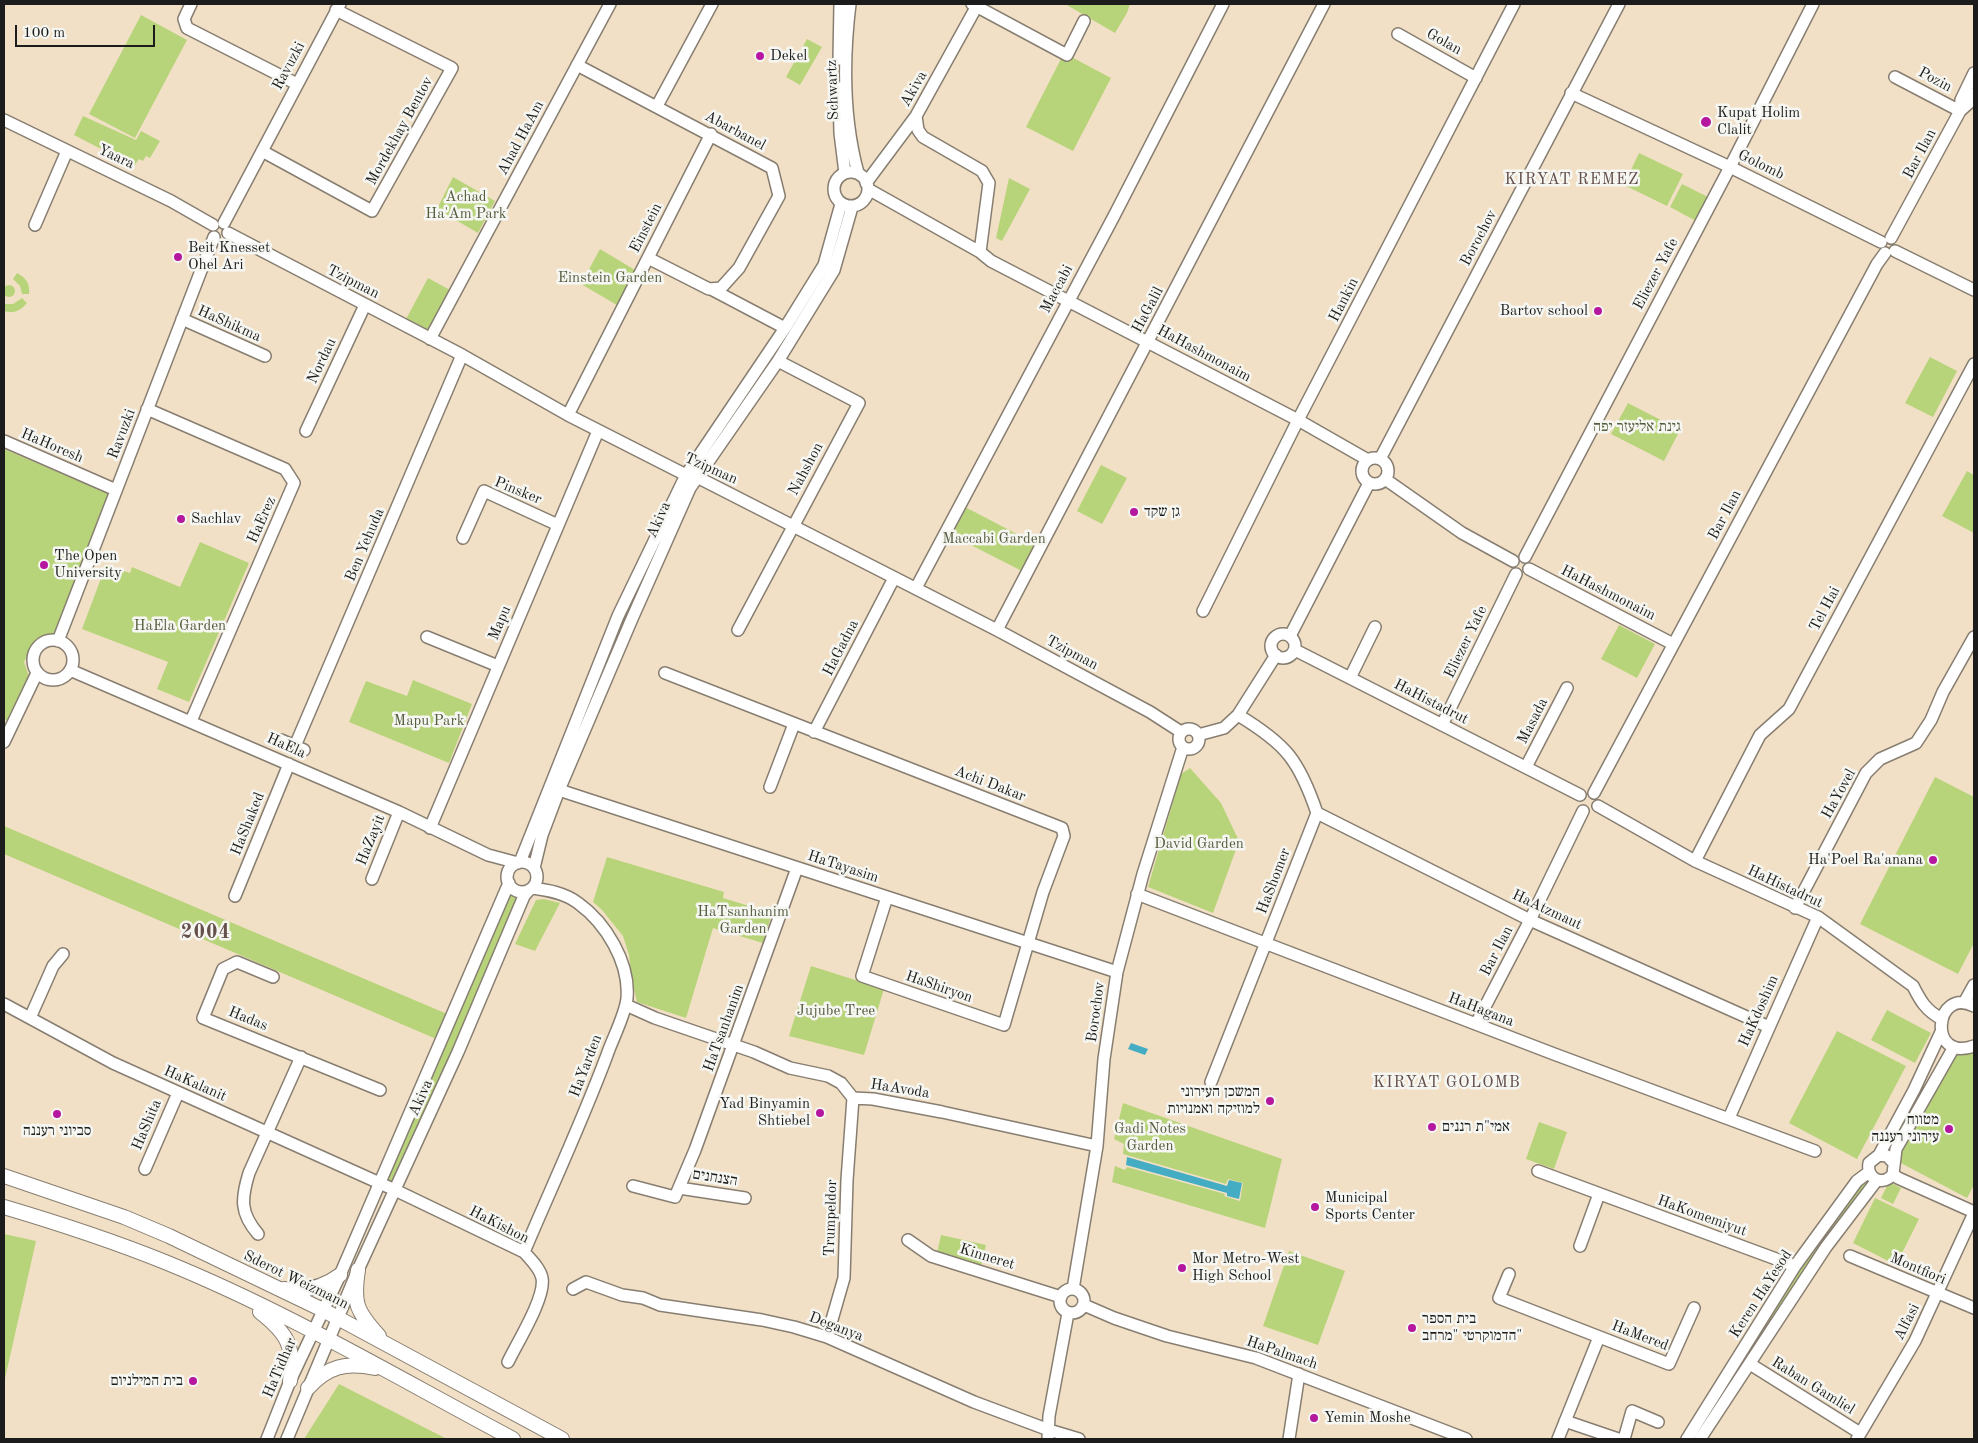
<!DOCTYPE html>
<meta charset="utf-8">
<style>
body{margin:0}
#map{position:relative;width:1978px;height:1443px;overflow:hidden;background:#f2e0c6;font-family:"Old Standard TT",serif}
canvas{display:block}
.frame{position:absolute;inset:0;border:5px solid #1c1c1c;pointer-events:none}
.scale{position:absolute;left:15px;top:25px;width:140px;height:22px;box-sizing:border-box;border:2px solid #1c1c1c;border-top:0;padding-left:6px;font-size:15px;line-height:18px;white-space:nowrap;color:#1c1c1c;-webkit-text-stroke:4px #f6f6f2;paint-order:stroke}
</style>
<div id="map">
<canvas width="1978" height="1443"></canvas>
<div class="frame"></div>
<div class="scale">100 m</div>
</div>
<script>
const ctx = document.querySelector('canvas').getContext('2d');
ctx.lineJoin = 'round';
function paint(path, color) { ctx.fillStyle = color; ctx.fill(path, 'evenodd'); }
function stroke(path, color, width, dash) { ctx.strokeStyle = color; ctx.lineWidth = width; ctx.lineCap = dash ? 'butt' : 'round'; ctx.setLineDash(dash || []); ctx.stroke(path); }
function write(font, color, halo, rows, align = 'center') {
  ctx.font = font + ' "Old Standard TT","Frank Ruhl Libre",serif'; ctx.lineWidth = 5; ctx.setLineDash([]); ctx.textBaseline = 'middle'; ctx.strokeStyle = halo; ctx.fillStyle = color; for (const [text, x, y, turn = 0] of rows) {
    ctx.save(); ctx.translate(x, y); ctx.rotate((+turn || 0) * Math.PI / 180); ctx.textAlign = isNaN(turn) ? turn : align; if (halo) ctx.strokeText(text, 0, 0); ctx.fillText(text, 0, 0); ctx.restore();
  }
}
paint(new Path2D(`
 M1065,4H1130L1127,13L1115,33Z
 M141,15L187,40L135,138L89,114Z
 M807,39L822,47L800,85L786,77Z
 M1064,53L1111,78L1073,151L1026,127Z
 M83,116L136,140L141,131L160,141L150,158L146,156L143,161L139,159L134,166L74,135Z
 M1639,153L1683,174L1667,206L1624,185Z
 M453,177L495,201L478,233L437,209Z
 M1009,178L1030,189L1002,241L996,238Z
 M1682,184L1708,197L1696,221L1670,207Z
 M600,249L640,273L622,308L581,284Z
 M17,273C26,278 30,283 29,294H22L20,286L13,279Z
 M428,278L452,291L429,333L405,321Z
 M3 291a6 6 0 1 1 12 0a6 6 0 1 1-12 0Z
 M22,298L27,303C20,311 14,314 4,311L5,304H13Z
 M1930,357L1957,371L1933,417L1905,403Z
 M1628,403L1680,430L1664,461L1611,434Z
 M4,449L109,494L55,633C37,639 33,646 24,662L29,676L9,722L4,719Z
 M1101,465L1127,478L1102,524L1077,511Z
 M1967,471L1974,475V533L1942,516Z
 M965,507L1036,544L1022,571L951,535Z
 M200,542L249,563L189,702L157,689L168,662L82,629L106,565L130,573L132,567L180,587Z
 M1619,625L1655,644L1637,678L1601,659Z
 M413,680L472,704L449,763L349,722L366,681L407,696Z
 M1190,768L1221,803L1239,841L1213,913L1148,887L1181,774Z
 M1935,777L1974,797V943L1958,974L1860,924Z
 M4,826L452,1016L441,1041L4,854Z
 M607,857L724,892L723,898L772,913L763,943L713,928L686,1018L637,1002L631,975L629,955L623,936L602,910L593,902Z
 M508,894L521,899L395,1185L384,1181Z
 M544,899L560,903L535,951L515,944L536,900Z
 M811,966L884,989L864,1055L789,1036Z
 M1887,1010L1931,1033L1915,1063L1871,1040Z
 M1837,1031L1906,1066L1857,1159L1789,1123Z
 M1974,1049V1185L1967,1198L1897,1161L1898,1151L1956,1051Z
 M1123,1103L1282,1159L1265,1228L1112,1182L1115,1166L1125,1170L1127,1167L1225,1194L1224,1196L1240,1201L1243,1183L1228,1179L1226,1184L1123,1154L1124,1144L1114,1139Z
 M1539,1122L1567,1132L1554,1169L1526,1159Z
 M1864,1178L1869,1184L1698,1439H1689L1796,1269Z
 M1889,1182L1901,1188L1893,1204L1881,1198Z
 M1875,1198L1919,1219L1896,1265L1853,1243Z
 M4,1234L36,1241L4,1383Z
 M941,1235L986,1245L981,1266L937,1253Z
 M1289,1251L1345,1271L1318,1345L1263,1326Z
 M339,1384L447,1439H304Z`), '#b8d47a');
paint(new Path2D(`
 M1131,1043L1148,1049L1145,1055L1128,1049Z
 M1127,1157L1227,1186L1229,1180L1242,1183L1239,1199L1227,1196V1193L1126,1165Z`), '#44adc3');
const minor = new Path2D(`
 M191,4L184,19L187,28L297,84
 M850,4C843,61 843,118 858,173
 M972,4L1067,55L1084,21
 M1398,34L1476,78
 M839,59L840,4
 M577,65L772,168L779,196L739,268L721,288L709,289L648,258
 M1895,77L1960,111
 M839,88L840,133L845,173
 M1571,93L1730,167L1881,242
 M657,106L712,4
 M1960,111L1969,103L1974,94
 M916,116L918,130L923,137L982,171L989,183L980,252
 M4,120L171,201L213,225
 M262,151L372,211L452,68L336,10
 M834 189a17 17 0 1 1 34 0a17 17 0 1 1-34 0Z
 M866,183L916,116L978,4
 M868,189L980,252L991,261L1298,420L1368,460
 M224,223L340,4
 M35,225L67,151
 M228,233L462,355L568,415L686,475L697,477L997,630L1150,712L1181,732
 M1891,238L1960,111L1961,100L1974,73
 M1895,251L1974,290
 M711,289L785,328
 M182,319L265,356
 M430,339L610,4
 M147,409L285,469L294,483L191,721
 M568,415L711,134
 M306,431L365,305
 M4,441L116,490
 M1362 471a13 13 0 1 1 26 0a13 13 0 1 1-26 0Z
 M1380,459L1619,4
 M1385,479L1462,533L1513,561
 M463,538L484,491L558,525
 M1525,557L1730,167L1813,4
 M1529,569L1673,644
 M916,588L1114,216L1223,4
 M1203,611L1298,420L1514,4
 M738,630L859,403L778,361
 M997,630L1324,4
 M1271 646a12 12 0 1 1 24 0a12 12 0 1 1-24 0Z
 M1290,636L1369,483
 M427,637L498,666
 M33 660a20 20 0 1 1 40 0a20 20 0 1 1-40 0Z
 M58,641L214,237
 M1295,650L1580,795
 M70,670L399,812L488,855L518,863
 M665,673L1062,828L1064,836L1043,892L1004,1025L862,976L887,897
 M1350,678L1375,627
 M1442,725L1516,574
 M1179 739a10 10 0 1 1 20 0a10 10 0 1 1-20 0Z
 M814,732L894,578
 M1198,735L1224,728L1238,715L1276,655
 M281,740L304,750
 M4,742L37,673
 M295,746L462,355
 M1526,767L1567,688
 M770,787L794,724
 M559,790L1117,972
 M1594,793L1877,264L1885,253
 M1598,806L1695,861L1818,917L1913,986C1920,1000 1926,1011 1942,1019
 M1317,813L1530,920L1769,1027
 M430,828L598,431
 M1695,861L1760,735L1789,709L1974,364
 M520,862L618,616L686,475L785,328L824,265L841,204
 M507 877a15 15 0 1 1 30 0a15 15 0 1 1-30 0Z
 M534,868L542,835L559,790L631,621L690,488L778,361L834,270L852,207
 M372,879L399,812
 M1137,894L1554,1054L1815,1151
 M235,896L289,764
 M1795,908L1866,773L1880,759L1916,743L1931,720L1943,692L1974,637
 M273,977L237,962L223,969L203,1018L380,1090
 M1964,1003L1974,985
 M4,1004L113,1063L395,1190L524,1252C530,1259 540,1268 542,1278C546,1297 517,1343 508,1362
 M626,1005L655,1018L754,1052L790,1068L828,1076L841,1083L853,1098L873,1099L942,1112L1097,1146
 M1974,1006C1934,986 1927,1063 1974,1046
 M30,1018L53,966L63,954
 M1476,1024L1530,920L1583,811
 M1211,1082L1317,813C1299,760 1286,744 1238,715
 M1729,1118L1818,917
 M1879,1155L1914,1090L1941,1032
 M1893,1162L1887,1156L1879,1155L1869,1163C1866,1179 1883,1187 1893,1174L1896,1149L1954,1047
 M145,1169L178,1093
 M1538,1171L1795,1266
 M1893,1174L1898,1178L1974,1212
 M633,1186L675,1197L695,1150L797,868
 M679,1188L745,1198
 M258,1234C240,1213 241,1199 249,1173L301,1057
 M908,1240L931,1256L1061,1297
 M1580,1246L1599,1194
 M524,1252C552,1186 582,1122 607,1055C612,1040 626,1013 627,998C630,963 606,923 578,903C565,893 548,890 532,888
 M1850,1256L1974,1308
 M1509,1274L1499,1298L1669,1364L1694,1308
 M1060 1301a12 12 0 1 1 24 0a12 12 0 1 1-24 0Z
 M573,1289L586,1282L622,1295L643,1298L660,1305L762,1320L794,1327L827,1337L974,1402L1049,1430L1079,1439
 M1073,1289L1097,1146L1104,1059L1117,972L1143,874L1183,747
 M1084,1305L1114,1318L1167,1336L1256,1358L1466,1439
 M827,1337L844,1278L847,1180L853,1098
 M1750,1364L1860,1433
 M1565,1421L1618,1439
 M267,1439L290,1381L340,1275L509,883
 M287,1439L358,1270L458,1052L524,896L529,890
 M1048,1439L1049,1416L1068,1313
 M1289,1439L1299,1374
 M1558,1439L1599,1337
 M1624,1439L1632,1411L1658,1422
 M1687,1439L1795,1266L1857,1181L1869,1172
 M1700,1439L1826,1247L1877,1180
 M1857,1439L1915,1341L1974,1213`);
const major = new Path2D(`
 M4,1176L124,1217L169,1236L323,1310L562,1439
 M4,1207C58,1223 113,1241 165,1262C286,1311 398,1378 513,1439
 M358,1270C353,1303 356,1311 379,1336
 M284,1289C304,1292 324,1287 340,1275
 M260,1312C287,1333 295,1346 290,1381
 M308,1388C328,1366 346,1362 375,1368`);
stroke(minor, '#877e71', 14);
stroke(major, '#877e71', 16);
stroke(minor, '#fff', 11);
stroke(major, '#fff', 14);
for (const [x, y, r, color] of [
 [760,56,5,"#b5179e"],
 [1706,122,6,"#b5179e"],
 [178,257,5,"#b5179e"],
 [1598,311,5,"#b5179e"],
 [1134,512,5,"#b5179e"],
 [181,519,5,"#b5179e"],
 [44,565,5,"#b5179e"],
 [1933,860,5,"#b5179e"],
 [1270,1101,5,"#b5179e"],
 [820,1113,5,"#b5179e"],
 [57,1114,5,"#b5179e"],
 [1432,1127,5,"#b5179e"],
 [1949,1129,5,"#b5179e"],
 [1315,1207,5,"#b5179e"],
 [1182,1268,5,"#b5179e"],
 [1412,1328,5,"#b5179e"],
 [193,1381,5,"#b5179e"],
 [1314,1418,5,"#b5179e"]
]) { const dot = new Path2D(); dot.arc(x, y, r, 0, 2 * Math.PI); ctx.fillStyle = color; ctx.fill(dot); stroke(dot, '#f6f6f2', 2); }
write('15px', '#1c1c1c', '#f6f6f2', [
 ["Golan",1444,42,29],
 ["Ravuzki",289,66,-62],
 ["Pozin",1935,80,28],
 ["Akiva",914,89,-60],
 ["Schwartz",833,90,-92],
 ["Mordekhay Bentov",400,131,-61],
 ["Abarbanel",735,131,28],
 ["Ahad HaAm",521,138,-62],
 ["Bar Ilan",1920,154,-62],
 ["Yaara",116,157,25],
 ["Golomb",1761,165,26],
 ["Einstein",646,228,-63],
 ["Borochov",1479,238,-62],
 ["Eliezer Yafe",1656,274,-62],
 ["Tzipman",353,282,27],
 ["Maccabi",1057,289,-62],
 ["Hankin",1344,300,-63],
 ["HaGalil",1148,310,-62],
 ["HaShikma",229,324,24],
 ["HaHashmonaim",1204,354,28],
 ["Nordau",322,361,-65],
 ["Ravuzki",122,434,-69],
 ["HaHoresh",52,446,23],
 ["Tzipman",711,469,24],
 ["Nahshon",806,469,-62],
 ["Pinsker",518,491,22],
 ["Bar Ilan",1725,515,-62],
 ["HaErez",262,520,-66],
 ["Akiva",659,520,-66],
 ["Ben Yehuda",365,545,-67],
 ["HaHashmonaim",1608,593,27],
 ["Tel Hai",1825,609,-62],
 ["Mapu",500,623,-67],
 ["Eliezer Yafe",1466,642,-64],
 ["HaGadna",841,648,-63],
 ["Tzipman",1072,653,28],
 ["HaHistadrut",1431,702,27],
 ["Masada",1533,721,-63],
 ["HaEla",286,746,24],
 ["Achi Dakar",990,784,21],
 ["HaYovel",1839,794,-61],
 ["HaShaked",248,824,-68],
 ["HaZayit",371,840,-68],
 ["HaTayasim",843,867,18],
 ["HaShomer",1274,881,-69],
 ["HaHistadrut",1785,887,25],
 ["HaAtzmaut",1547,910,25],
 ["Bar Ilan",1497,951,-63],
 ["HaShiryon",939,987,19],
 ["HaHagana",1481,1010,21],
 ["HaKdoshim",1759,1011,-66],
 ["Borochov",1096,1012,-82],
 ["Hadas",248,1019,22],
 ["HaTsanhanim",724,1028,-70],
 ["HaYarden",586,1066,-69],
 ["HaKalanit",195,1084,24],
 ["HaAvoda",900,1089,9],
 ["Akiva",421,1098,-66],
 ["HaShita",147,1125,-67],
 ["הצנחנים",715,1178,9],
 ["HaKomemiyut",1702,1216,20],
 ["Trumpeldor",831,1218,-88],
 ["HaKishon",499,1225,27],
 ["Kinneret",987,1257,17],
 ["Montfiori",1918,1269,23],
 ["Sderot Weizmann",296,1280,26],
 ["Keren HaYesod",1761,1294,-57],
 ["Alfasi",1907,1322,-63],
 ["Deganya",836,1327,21],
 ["HaMered",1640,1336,21],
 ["HaPalmach",1282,1353,19],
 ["HaTidhar",280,1368,-67],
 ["Raban Gamliel",1813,1386,32]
]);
write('15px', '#1c1c1c', '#f6f6f2', [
 ["Dekel",770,56],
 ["Kupat Holim",1717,113],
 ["Clalit",1717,130],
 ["Beit Knesset",188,248],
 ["Ohel Ari",188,265],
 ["Bartov school",1588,311,"right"],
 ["גן שקד",1144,512],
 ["Sachlav",191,519],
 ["The Open",54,556],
 ["University",54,573],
 ["Ha'Poel Ra'anana",1923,860,"right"],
 ["המשכן העירוני",1260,1092,"right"],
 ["למוזיקה ואמנויות",1260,1109,"right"],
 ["Yad Binyamin",810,1104,"right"],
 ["Shtiebel",810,1121,"right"],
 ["מטווח",1939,1120,"right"],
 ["עירוני רעננה",1939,1137,"right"],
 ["אמי\"ת רננים",1442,1127],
 ["סביוני רעננה",57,1131,"center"],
 ["Municipal",1325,1198],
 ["Sports Center",1325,1215],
 ["Mor Metro-West",1192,1259],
 ["High School",1192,1276],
 ["בית הספר",1422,1319],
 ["הדמוקרטי \"מרחב\"",1422,1336],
 ["בית המילניום",183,1381,"right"],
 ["Yemin Moshe",1324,1418]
], 'left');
write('15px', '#535c3d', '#f6f6f2', [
 ["Achad",466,197],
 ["Ha'Am Park",466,214],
 ["Einstein Garden",610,278],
 ["גינת אליעזר יפה",1637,427],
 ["Maccabi Garden",994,539],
 ["HaEla Garden",180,626],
 ["Mapu Park",429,721],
 ["David Garden",1199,844],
 ["HaTsanhanim",743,912],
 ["Garden",743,929],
 ["Jujube Tree",836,1011],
 ["Gadi Notes",1150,1129],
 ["Garden",1150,1146]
]);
ctx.letterSpacing = '1px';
write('16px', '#65504b', '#f6f6f2', [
 ["KIRYAT REMEZ",1572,180],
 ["KIRYAT GOLOMB",1447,1083]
]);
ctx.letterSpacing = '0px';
ctx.letterSpacing = '1px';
write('bold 20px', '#65504b', '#f6f6f2', [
 ["2004",206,933]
]);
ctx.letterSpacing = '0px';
</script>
